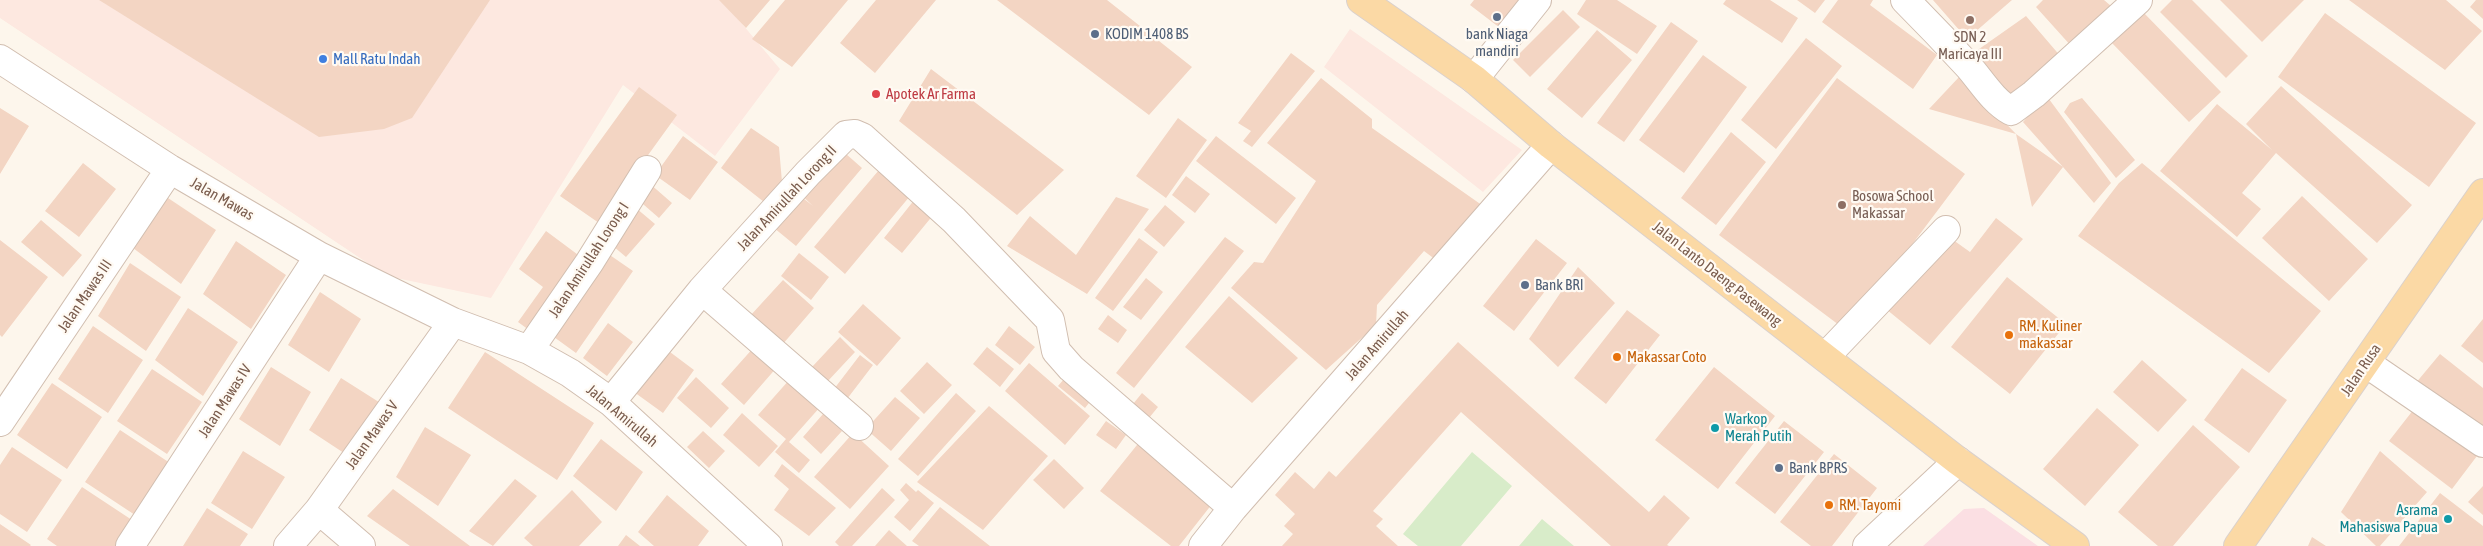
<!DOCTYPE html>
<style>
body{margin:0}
canvas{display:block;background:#fdf6ec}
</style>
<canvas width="2483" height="546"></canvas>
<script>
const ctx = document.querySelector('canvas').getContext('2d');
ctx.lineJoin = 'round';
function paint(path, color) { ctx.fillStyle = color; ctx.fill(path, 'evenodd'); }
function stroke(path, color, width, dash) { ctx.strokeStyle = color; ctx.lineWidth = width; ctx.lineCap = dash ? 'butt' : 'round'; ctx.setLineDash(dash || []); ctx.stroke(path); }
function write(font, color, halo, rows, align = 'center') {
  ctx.font = font + ' "Asap Condensed",sans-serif'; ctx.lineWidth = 4.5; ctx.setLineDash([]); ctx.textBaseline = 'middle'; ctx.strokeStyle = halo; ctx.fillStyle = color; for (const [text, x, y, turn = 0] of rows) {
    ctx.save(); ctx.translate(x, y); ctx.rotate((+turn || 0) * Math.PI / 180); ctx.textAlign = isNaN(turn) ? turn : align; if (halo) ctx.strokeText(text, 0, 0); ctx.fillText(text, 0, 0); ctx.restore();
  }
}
paint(new Path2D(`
 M0,0H722L780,69L715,156L623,85L491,298L387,276L0,18Z
 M1350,29L1522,150L1483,192L1324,67Z`), '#fde8e0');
paint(new Path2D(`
 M1984,508L2038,546H1923L1964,509Z`), '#fbdfe3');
paint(new Path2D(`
 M1472,452L1512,486L1461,546H1418L1403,534Z
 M1542,519L1574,546H1519Z`), '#d8ecc9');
paint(new Path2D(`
 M99,0H490L412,118L384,129L319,137Z
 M719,0H770L746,28Z
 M785,0H848L792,67L752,39Z
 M876,0H936L875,73L840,43Z
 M997,0H1107L1192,67L1149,115Z
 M1474,0H1522L1500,28L1470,5Z
 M1586,0H1617L1657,26L1637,54L1577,14Z
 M1726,0H1770L1798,18L1782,43L1723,4Z
 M1797,0H1825L1815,13Z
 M1838,0H1873L1870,5L1937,55L1913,89L1822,22Z
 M1933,0H2012L1967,39Z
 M2043,0H2104L2111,6L2072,47L2036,7Z
 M2172,0H2192L2248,56L2226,78L2160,12Z
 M2220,0H2304L2262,42Z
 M2349,0H2446L2482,31L2445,70Z
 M2476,0H2483V19L2470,7Z
 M1563,10L1580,27L1530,77L1513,60Z
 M2143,12L2221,92L2189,122L2111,42Z
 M2325,13L2476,123L2429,187L2278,77Z
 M2026,16L2062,58L2009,106L1972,54Z
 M1671,22L1698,41L1624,142L1597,123Z
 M1597,30L1632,60L1582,118L1547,89Z
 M1806,38L1842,66L1776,149L1741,120Z
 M1291,53L1315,71L1252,147L1243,141L1251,131L1238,123Z
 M1703,55L1747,87L1684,173L1639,140Z
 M931,69L1064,170L1017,215L899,121Z
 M1960,76L2016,134L1929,109Z
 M1321,78L1372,119V128L1486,208L1440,263L1424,251L1377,305L1376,325L1326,370L1231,288L1254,262L1263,263L1316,181L1267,143Z
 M1837,78L1965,174L1847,331L1719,235Z
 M2281,86L2412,205L2377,243L2276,153L2242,193L2261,209L2237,237L2160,171L2217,104L2272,150L2246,124Z
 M639,87L677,115L599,223L560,196Z
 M2046,95L2111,183L2094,203L2063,167L2032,207L2016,134L2063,167L2023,122Z
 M2082,98L2135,160L2116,178L2064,112L2070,103Z
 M0,108L29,126L0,174Z
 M1178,118L1207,140L1166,198L1136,176Z
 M751,128L779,147L782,182L764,202L721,168Z
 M1731,132L1766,162L1716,225L1681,198Z
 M683,136L718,162L690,200L655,175Z
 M1216,136L1296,198L1276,224L1196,161Z
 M837,146L862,168L796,246L768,223L794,191L813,206L798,192Z
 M83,163L116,189L79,237L45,211Z
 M2142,163L2321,311L2269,373L2078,236L2119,183Z
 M884,164L915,190L845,274L814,247Z
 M1186,176L1210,194L1195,213L1172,195Z
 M649,183L672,203L659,218L636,198Z
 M165,196L216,230L181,284L133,248Z
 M2302,196L2368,259L2329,301L2262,238Z
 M1116,197L1149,209L1087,294L1007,246L1030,216L1076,255Z
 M915,199L934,214L902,253L884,238Z
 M1165,205L1185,222L1164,247L1144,230Z
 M636,208L655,224L626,257L607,241Z
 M1996,218L2023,239L1930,345L1886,309L1949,237L1970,252Z
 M41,220L82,255L63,277L21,242Z
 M546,231L585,260L533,333L518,322L543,287L519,269Z
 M1225,237L1244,251L1134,388L1116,373Z
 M1139,238L1158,252L1113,311L1095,298Z
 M1536,239L1567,263L1514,331L1483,306Z
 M0,240L48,277L2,337L0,335Z
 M236,241L286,275L251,329L203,294Z
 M604,251L633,271L576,353L547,332Z
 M799,253L829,277L811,300L781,276Z
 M130,263L181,297L146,351L98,316Z
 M1578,267L1615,303L1558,367L1529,339Z
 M2007,277L2066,324L2010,394L1951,347Z
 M1146,278L1163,292L1141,320L1123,307Z
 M783,280L814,308L782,345L750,316Z
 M320,292L361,319L329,372L288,345Z
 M1229,296L1298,358L1252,403L1185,347Z
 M863,304L901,338L877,366L838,332Z
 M188,308L238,342L203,396L155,360Z
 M1627,310L1660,335L1606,404L1574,378Z
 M1108,315L1127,330L1118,343L1098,329Z
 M2483,319V363L2461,346Z
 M608,323L633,342L607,376L583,358Z
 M93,326L143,360L108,413L58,379Z
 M1009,326L1035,347L1020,365L995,345Z
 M840,337L855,352L827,382L812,367Z
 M1458,342L1649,512L1664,495L1690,518L1667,545L1669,546H1611L1461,412L1373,511L1383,519L1376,526L1398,546H1282L1293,534L1284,526L1295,514L1275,495L1295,472L1314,489L1329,471L1336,477Z
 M755,346L778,366L744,405L721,384Z
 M987,347L1014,369L1000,387L973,364Z
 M666,349L694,370L663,413L634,392Z
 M485,352L594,423L557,480L448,408Z
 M2440,354L2483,388V437L2415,384Z
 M860,355L873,365L847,399L834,389Z
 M2142,360L2187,400L2158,432L2113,392Z
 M927,362L952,385L924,414L900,391Z
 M1029,363L1090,416L1065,445L1005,391Z
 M271,367L311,392L280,446L239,419Z
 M1714,367L1775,416L1718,489L1655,440Z
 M2242,368L2287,400L2249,453L2204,420Z
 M152,369L202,402L167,454L117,421Z
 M1070,372L1096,394L1085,408L1058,386Z
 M696,377L729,408L711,428L677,398Z
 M341,378L382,404L350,457L309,430Z
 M790,379L821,406L789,442L810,460L799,473L775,452L786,439L758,415Z
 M52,383L102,417L67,469L17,435Z
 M956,393L976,411L918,476L898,459Z
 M1142,393L1158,407L1149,418L1133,404Z
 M895,397L920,418L891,451L866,429Z
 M2421,400L2483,448L2452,489L2389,441Z
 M989,406L1048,456L983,530L917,482Z
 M2097,408L2139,445L2085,506L2043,469Z
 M742,413L778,446L759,467L723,435Z
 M823,414L842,431L821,454L803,437Z
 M1106,421L1126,435L1116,449L1096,435Z
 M1784,421L1824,452L1775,514L1735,483Z
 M2193,425L2240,467L2173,546H2158L2118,512Z
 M425,427L471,455L438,506L396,477Z
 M120,430L170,463L135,515L85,482Z
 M703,431L725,451L709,468L687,447Z
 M853,433L889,466L850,509L814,477Z
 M601,439L643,472L616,511L573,476Z
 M1141,440L1216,499L1179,546H1171L1100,491Z
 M12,447L62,480L27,532L0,514V465Z
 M243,451L285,477L252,529L211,503Z
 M2380,451L2427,492L2380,546H2376L2341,512Z
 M1834,454L1877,488L1832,546H1811L1780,522Z
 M1054,459L1084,488L1064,509L1033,480Z
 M782,464L836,508L809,536L774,510L789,489L774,476Z
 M515,479L537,496L493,546L469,531Z
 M906,483L916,492L918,490L934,503L910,531L894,517L909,500L900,490Z
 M2483,486V515L2468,502Z
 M82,487L132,520L115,546H57L47,539Z
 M882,488L895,500L852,546H839L835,542Z
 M393,489L470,546H410L367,516Z
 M572,490L602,522L579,546H533L524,538Z
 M2440,493L2483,526V546H2399Z
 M667,495L709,531L698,546H654L638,532Z
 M940,507L990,546H919L912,541Z
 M207,508L248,534L240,546H183Z
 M0,524L31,545L30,546H0Z
 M889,530L907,546H875Z
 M626,535L640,546H618Z
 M2312,537L2326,546H2308Z`), '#f3d5c3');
const minor = new Path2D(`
 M1905,0C1927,22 1948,44 1969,67C1982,82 1993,101 2011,111L2034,94L2138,0
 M0,59L170,169L319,256L453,322L529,350L570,373L611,402L768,546
 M1474,79L1537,0
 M702,290L859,426
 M529,350L589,263L647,170
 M1825,357L1946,230
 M2366,363L2483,443
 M611,402L702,290L808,173L846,135L855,134L862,137L954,220L1050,320L1056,351L1071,368L1233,508
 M0,422L170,169
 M319,510L361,546
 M130,546L319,256
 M288,546L319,510L453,322
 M1203,546L1233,508L1551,145
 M1867,546L1958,461`);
const major = new Path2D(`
 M1361,0L1474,79L1551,145L1958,461L2075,546
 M2238,546L2483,193`);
stroke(minor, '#d1beb0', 30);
stroke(major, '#dad1cd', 30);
stroke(minor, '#fff', 28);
stroke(major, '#fbd9a5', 28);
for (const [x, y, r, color] of [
 [1497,17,5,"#5c6f8a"],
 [1970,20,5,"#8d6e63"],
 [1095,34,5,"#5c6f8a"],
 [323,59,5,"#3f7fe0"],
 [876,94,5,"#e0444e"],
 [1842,205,5,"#8d6e63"],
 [1525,285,5,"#5c6f8a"],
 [2009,335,5,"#e8710a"],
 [1617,357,5,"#e8710a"],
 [1715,428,5,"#0f9aa8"],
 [1779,468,5,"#5c6f8a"],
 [1829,505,5,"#e8710a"],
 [2448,519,5,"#0f9aa8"]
]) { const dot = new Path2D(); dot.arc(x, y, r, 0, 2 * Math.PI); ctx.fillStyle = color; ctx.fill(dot); stroke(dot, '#fffaf3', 2); }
write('15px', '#4e5e75', '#fffaf3', [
 ["KODIM 1408 BS",1105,34],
 ["bank Niaga",1497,34,"center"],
 ["mandiri",1497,51,"center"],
 ["Bank BRI",1535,285],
 ["Bank BPRS",1789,468]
], 'left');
write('15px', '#785e54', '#fffaf3', [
 ["SDN 2",1970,37],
 ["Maricaya III",1970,54],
 ["Bosowa School",1852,196,"left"],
 ["Makassar",1852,213,"left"]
]);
write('15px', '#366cbe', '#fffaf3', [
 ["Mall Ratu Indah",333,59]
], 'left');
write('15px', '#be3a42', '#fffaf3', [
 ["Apotek Ar Farma",886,94]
], 'left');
write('15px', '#7a5c4d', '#fffaf3', [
 ["Jalan Amirullah Lorong II",787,198,-47],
 ["Jalan Mawas",222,199,30],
 ["Jalan Amirullah Lorong I",589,260,-57],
 ["Jalan Lanto Daeng Pasewang",1717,274,38],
 ["Jalan Mawas III",85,296,-56],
 ["Jalan Amirullah",1377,345,-49],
 ["Jalan Rusa",2361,370,-56],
 ["Jalan Mawas IV",225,401,-57],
 ["Jalan Amirullah",622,416,40],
 ["Jalan Mawas V",372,435,-55]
]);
write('15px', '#c56008', '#fffaf3', [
 ["RM. Kuliner",2019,326],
 ["makassar",2019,343],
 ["Makassar Coto",1627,357],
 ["RM. Tayomi",1839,505]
], 'left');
write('15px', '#0d838f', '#fffaf3', [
 ["Warkop",1725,419],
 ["Merah Putih",1725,436],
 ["Asrama",2438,510,"right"],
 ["Mahasiswa Papua",2438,527,"right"]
], 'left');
</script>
